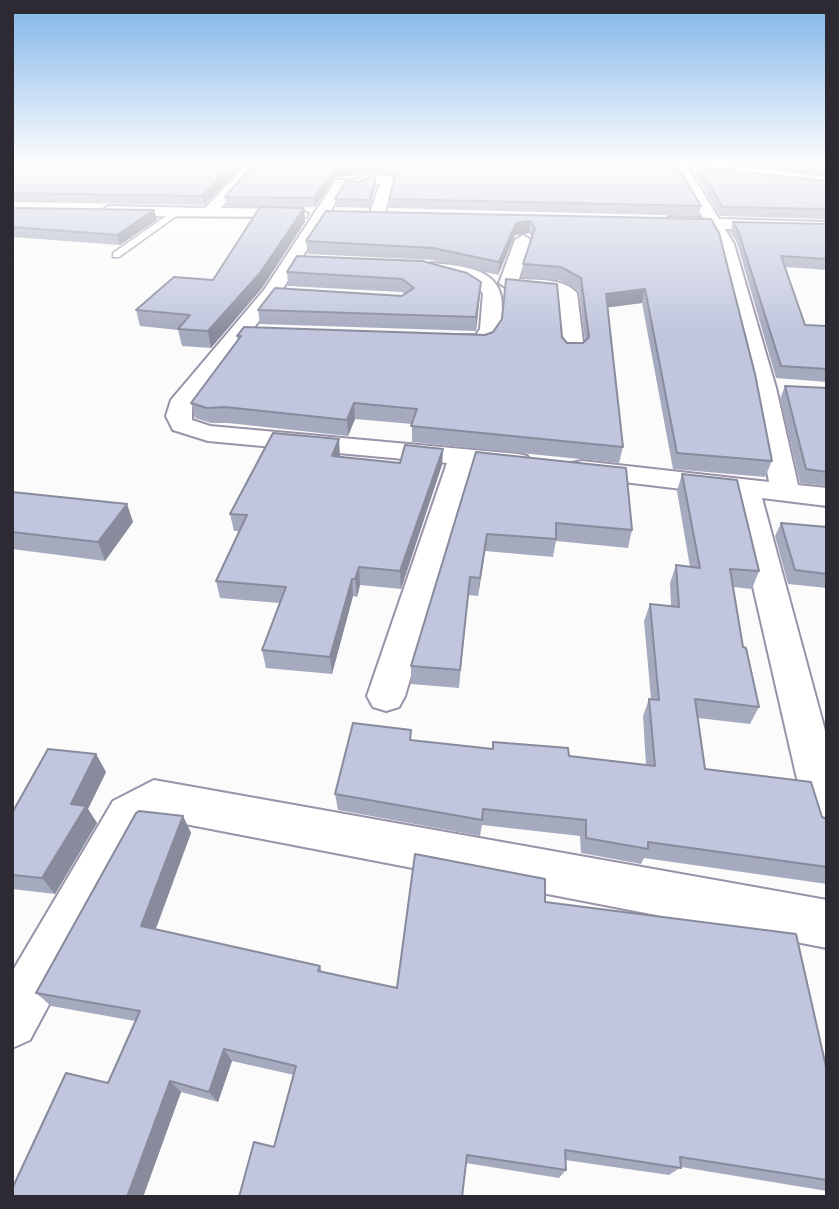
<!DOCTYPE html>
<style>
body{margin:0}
#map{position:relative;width:839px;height:1209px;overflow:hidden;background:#fbfbfb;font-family:Overpass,sans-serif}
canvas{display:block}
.frame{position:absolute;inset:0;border:14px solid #2d2a33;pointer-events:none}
</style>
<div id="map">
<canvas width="839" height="1209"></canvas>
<div class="frame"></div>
</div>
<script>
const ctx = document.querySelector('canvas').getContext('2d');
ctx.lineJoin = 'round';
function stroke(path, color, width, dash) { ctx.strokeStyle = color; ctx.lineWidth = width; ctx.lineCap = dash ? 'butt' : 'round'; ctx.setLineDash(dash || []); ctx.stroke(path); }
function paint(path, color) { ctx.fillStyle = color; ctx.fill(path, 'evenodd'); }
const service = new Path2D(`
 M175,210L182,212L119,257H113V253Z`);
const minor = new Path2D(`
 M247,164H261L221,208L300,209L308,214L306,217L109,216L101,211L109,206L205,208Z
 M679,164L686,165L719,219L827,222V232L725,229L734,244L776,388L798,485L827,488V506L762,498L827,738V837L812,832L806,818L732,495L582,477L572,475L568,469L572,463L582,461L769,482L752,388L718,244L708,228L669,227L661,222L669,217L703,218L674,168Z
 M365,175L388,176L395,180L383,218L377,220L369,215L380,184C367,183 359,188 345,187L278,297L192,406V420L210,426L518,454L527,456L531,462L527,468L518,470L473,466L405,696L399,707L386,711L373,707L367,696L447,463L208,441L173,430L166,416L171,400L264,290L336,180H356Z
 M523,235L531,240L519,279C537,280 564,278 577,293L584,350L581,355H565L562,350L558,296L508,289L499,283L515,240Z
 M432,263C464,266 504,268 502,309C501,324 499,333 491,346H439L436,341L439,336L476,335L480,329L483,293L469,281L426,272L423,268L426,264Z
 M154,780L827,900V948L159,819L143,829L30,1040L12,1048V972L113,801Z`);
stroke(service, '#9a92a9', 3);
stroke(minor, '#9a92a9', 4);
paint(service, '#fff');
paint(minor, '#fff');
paint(new Path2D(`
 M12,164H244L204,205L12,202Z
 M254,164H675L701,206L698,216L389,208V199L395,178L381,173L336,177L315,207L227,206L225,197Z
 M715,164H827V177Z
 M698,167L827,181V219L720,216L696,176Z
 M376,178V186L369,208L336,207L335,199L359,182Z
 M12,208L157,220L120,245L12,237Z
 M304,208L305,222L262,288L211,348L182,346L178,330L140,326L136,310L213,280Z
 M326,211L711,219L772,461L765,477L673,469L642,303L608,307L623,447L619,463L412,442V424L355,419L348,436L228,423H211L195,418L191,403L238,341L237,336L562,337L567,343H583L585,341L579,291L559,280L522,278L523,264L532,238L529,233L515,235L498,275L433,260L308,254L306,241Z
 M733,222L827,224V270L785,267L805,325L827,326V382L776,378L737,243L730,232Z
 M287,272L481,282L476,331L260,324L258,310L402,296L404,294L402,292L288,286Z
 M785,386L827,388V486L800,483L780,399Z
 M443,449L442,465L401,589L360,585L357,597L353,596L332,674L266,668L262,650L279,603L220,598L216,581L239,531H234L230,514L340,457L400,463Z
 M476,452L632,530L628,548L556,541L553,557L485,551L478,596L468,595L459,688L411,684V666Z
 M682,474L759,571L752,589L733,587L743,647L759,707L750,724L698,718L705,769L827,819V884L644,858L641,864L581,853L580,836L482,825L480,836L338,810L335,794L411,740L492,749L493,742L569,756L646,765L643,716L649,699H651L644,621L650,604L671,606L670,583L676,565L690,567L677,491Z
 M12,492L127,504L133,522L105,561L12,549Z
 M781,523L827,527V588L788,584L775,536Z
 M96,754L106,772L88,809L97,823L55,894L12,889V813Z
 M183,816L191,833L156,929L320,966L322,972L397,988L545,902L827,1071V1191L681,1167L669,1175L565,1160L566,1170L559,1178L466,1163L274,1147L294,1075L232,1061L218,1102L181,1092L143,1197H12L108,1083L135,1021L51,1006L36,993Z`), '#a6aabf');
paint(new Path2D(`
 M234,164H244L204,205L202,196Z
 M373,164H380L381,173L336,177L315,207L314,198L335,168Z
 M376,178V186L369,208V200Z
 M304,208L305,222L262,288L211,348L208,331Z
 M154,210L157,220L120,245L117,235Z
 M530,221L529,233L515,235L498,275L499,262L516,223Z
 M481,282L480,295L476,331V317Z
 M645,289L642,303L604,308L606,294Z
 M354,403L355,419L348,436L347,420Z
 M339,439L340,456L334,472L332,456Z
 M443,449L442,465L401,589L400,571Z
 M127,504L133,522L105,561L98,542Z
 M487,534L485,551L478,596L480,578Z
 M359,567L360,585L357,597L355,579Z
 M352,579L353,596L332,674L330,657Z
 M96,754L106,772L88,809L97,823L55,894L42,878L71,804Z
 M183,816L191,833L151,941L141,926Z
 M224,1049L232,1061L218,1102L209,1092Z
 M170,1081L181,1092L143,1197H127Z`), '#878b9b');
const building = new Path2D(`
 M12,164H234L202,196L12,193Z
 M254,164H373L335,168L314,198L225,197Z
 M382,164L676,165L701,206L389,199L397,170Z
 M795,164H827V168Z
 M698,167L827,181V209L723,207Z
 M369,177L376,178L369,200L335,199L346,181L359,182Z
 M260,207L304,208L260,273L208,331L178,329L190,315L136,310L174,277L213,280Z
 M12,208L154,210L117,235L12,227Z
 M326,211L711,219L719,233L755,374L772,461L677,453L645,289L606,294L623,447L411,426L417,409L354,403L347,420L225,407L207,408L191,403L241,336H237L244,327L485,335L493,332L502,319L506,279L557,284L562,337L567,343H583L589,337L581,278L561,267L523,264L535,228L530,221L516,223L499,262L433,248L306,241Z
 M733,222L827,224V259L781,256L805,325L827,326V369L781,366L739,233Z
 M297,256L422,261L467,273L481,282L476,317L258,310L275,288L402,296L414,288L402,279L287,272Z
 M785,386L827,388V472L806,469Z
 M273,433L339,439L332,456L400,463L405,445L443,449L400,571L359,567L355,579H352L330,657L262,650L286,587L216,581L247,515L230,514Z
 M476,452L626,468L632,530L556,523V539L487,534L480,578L470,577L460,670L411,666Z
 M682,474L737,480L759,571L730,569L743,647L746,648L759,707L695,699L705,769L811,782L822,817L827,819V867L648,842V849L586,838V820L483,809L482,820L335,794L353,723L411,730L410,740L493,749V742L568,748L569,756L655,766L649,699L659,700L650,604L679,607L676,565L700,568Z
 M12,492L127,504L98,542L12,532Z
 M781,523L827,527V574L795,570Z
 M48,749L96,754L71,804L86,806L42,878L12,875V813Z
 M139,811L183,816L141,926L320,966L318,971L397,988L415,854L545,879V902L796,934L827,1071V1180L680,1157L681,1168L565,1150L566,1170L467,1155L462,1197H239L254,1142L274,1147L296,1066L224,1049L209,1092L170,1081L127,1197H12V1189L66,1073L108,1083L140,1011L36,993L136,813Z`);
paint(building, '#c1c6de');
stroke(building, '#878b9b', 2);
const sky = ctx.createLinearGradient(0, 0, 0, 334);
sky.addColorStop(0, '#7fb4e9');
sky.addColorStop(0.49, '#fdfdfd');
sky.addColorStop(1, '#fdfdfd00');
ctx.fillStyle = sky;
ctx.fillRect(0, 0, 839, 334);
</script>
